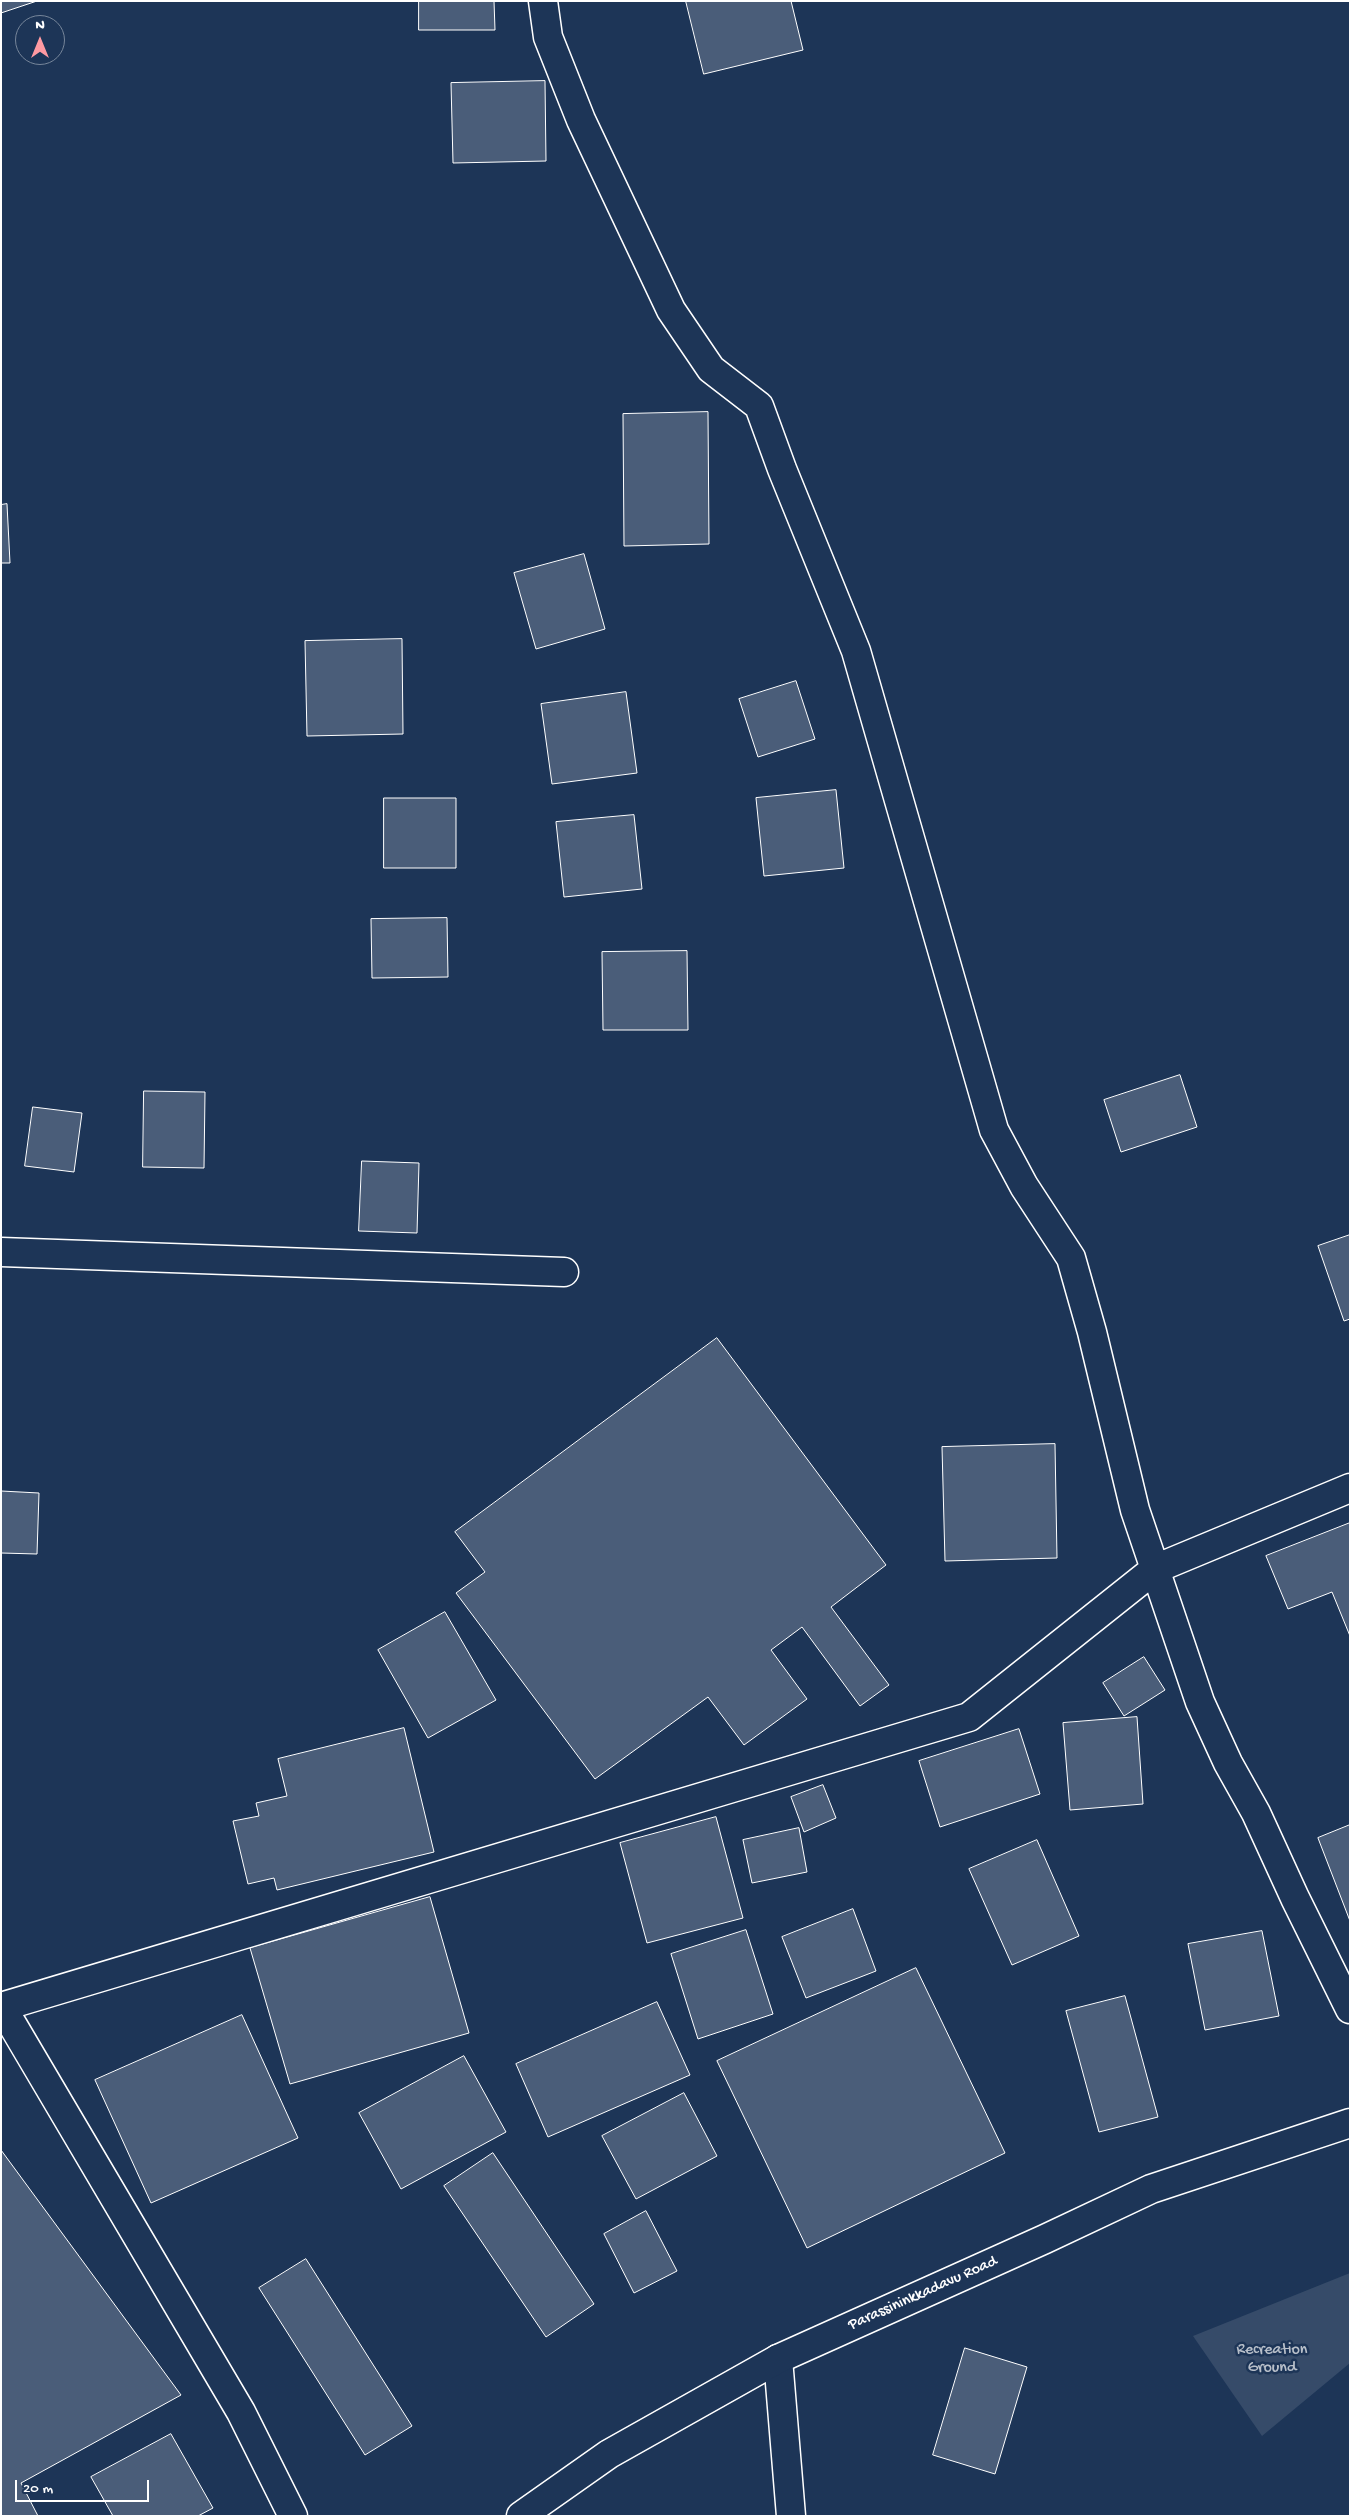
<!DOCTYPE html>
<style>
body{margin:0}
#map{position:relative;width:1351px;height:2517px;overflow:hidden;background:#1d3557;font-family:"Gochi Hand",sans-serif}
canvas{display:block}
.frame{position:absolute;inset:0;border:2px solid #fff;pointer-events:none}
.north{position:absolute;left:15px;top:15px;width:50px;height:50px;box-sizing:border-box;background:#1d3557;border:1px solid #77869a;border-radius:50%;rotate:0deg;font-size:14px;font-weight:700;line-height:20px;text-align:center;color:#fff}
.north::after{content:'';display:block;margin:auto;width:18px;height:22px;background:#ff9aa2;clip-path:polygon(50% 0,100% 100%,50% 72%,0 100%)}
.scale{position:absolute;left:15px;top:2480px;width:134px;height:22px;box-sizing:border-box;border:2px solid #fff;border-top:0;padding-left:6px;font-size:15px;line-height:18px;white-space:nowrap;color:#fff;-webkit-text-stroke:4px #1d3557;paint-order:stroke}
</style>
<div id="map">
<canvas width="1351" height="2517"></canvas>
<div class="frame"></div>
<div class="north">N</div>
<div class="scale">20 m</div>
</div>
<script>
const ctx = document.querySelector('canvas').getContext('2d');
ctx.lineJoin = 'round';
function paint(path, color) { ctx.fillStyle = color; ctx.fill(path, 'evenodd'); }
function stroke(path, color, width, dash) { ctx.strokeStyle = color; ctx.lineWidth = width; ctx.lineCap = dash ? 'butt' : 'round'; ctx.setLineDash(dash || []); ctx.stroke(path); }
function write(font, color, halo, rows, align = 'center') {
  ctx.font = font + ' "Gochi Hand",sans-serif'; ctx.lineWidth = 5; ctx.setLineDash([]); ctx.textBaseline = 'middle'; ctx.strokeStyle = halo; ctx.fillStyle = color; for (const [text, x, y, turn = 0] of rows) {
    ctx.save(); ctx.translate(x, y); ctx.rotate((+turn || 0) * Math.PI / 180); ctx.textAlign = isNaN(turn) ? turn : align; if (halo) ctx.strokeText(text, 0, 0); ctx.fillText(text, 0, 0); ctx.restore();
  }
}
paint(new Path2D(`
 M1350,2273V2363L1262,2436L1193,2336Z`), '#364b69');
const building = new Path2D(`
 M1,1H37L1,13Z
 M419,1H494L495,30H419Z
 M686,1H791L803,50L704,74Z
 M545,81L546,161L453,163L451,83Z
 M708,412L709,544L624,546L623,414Z
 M7,504L10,563H1V505Z
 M584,554L605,629L536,649L514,573Z
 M402,639L403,734L307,736L305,641Z
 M796,681L815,739L758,757L739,699Z
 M626,692L637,773L552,784L541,704Z
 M836,790L844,868L764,876L756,798Z
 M384,798H456V868H384Z
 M634,815L642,889L564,897L556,822Z
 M447,918L448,977L372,978L371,919Z
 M687,951L688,1030H603L602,952Z
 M1180,1075L1197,1127L1121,1152L1104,1100Z
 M144,1091L205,1092L204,1168L143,1167Z
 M33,1107L82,1113L74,1172L25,1166Z
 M362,1161L419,1163L417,1233L359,1231Z
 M1350,1235V1319L1344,1321L1318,1246Z
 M717,1338L886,1565L831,1607L889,1685L860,1706L802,1627L771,1650L807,1699L744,1745L708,1697L595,1779L456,1593L485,1572L455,1532Z
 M1055,1444L1057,1558L945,1561L942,1447Z
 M1,1491L39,1493L37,1554L1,1553Z
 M1350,1523V1636L1332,1592L1288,1609L1266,1556Z
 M445,1612L496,1700L428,1738L378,1650Z
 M1144,1657L1165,1690L1124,1716L1103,1683Z
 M1137,1717L1143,1804L1070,1810L1063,1723Z
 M404,1728L434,1852L277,1890L274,1878L248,1884L233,1821L259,1816L256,1803L287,1796L278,1759Z
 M1019,1729L1040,1794L940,1827L919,1761Z
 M823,1785L836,1818L804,1832L791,1797Z
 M716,1817L743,1918L647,1943L620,1843Z
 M1350,1825V1921L1318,1838Z
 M799,1828L807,1872L752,1883L743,1840Z
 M1037,1840L1079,1936L1012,1965L969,1869Z
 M430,1897L469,2033L290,2084L250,1948Z
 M853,1909L876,1971L806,1998L782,1937Z
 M746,1930L773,2014L698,2039L671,1954Z
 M1262,1931L1279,2016L1205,2030L1188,1944Z
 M916,1968L1005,2153L807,2248L717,2061Z
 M1125,1996L1158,2117L1099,2132L1066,2011Z
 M657,2002L690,2075L548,2137L516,2064Z
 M242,2015L298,2138L151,2203L95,2080Z
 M464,2056L506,2132L401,2189L359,2113Z
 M684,2093L717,2156L636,2199L602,2136Z
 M1,2150L181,2395L21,2483L38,2516H1Z
 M493,2153L594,2304L546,2337L444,2186Z
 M646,2211L677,2271L634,2293L604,2234Z
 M306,2259L412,2426L365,2455L259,2288Z
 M965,2348L1027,2367L995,2474L933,2455Z
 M171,2434L213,2508L198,2516H113L91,2477Z`);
paint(building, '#4a5d79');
stroke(building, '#fff', 1);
const street = new Path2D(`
 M543,1L548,37L581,120L671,310L711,369L759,406L782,469L856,651L994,1130L1024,1186L1071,1258L1092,1332L1135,1510L1200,1702L1228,1763L1256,1813L1295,1898L1350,2009
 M1,1252L564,1272
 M1,2007L969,1717L1155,1569L1350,1488
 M2,2007L241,2412L293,2516
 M778,2359L791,2516`);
const secondary = new Path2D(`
 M521,2516L609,2454L778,2359L1045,2239L1151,2189L1350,2123`);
stroke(street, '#fff', 31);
stroke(secondary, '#fff', 31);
stroke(street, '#1d3557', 28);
stroke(secondary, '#1d3557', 28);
write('16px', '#fff', '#1d3557', [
 ["Parassininkkadavu Road",923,2294,-24]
]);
write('16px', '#b9c0ca', '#1d3557', [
 ["Recreation",1272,2351],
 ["Ground",1272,2369]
]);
</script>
